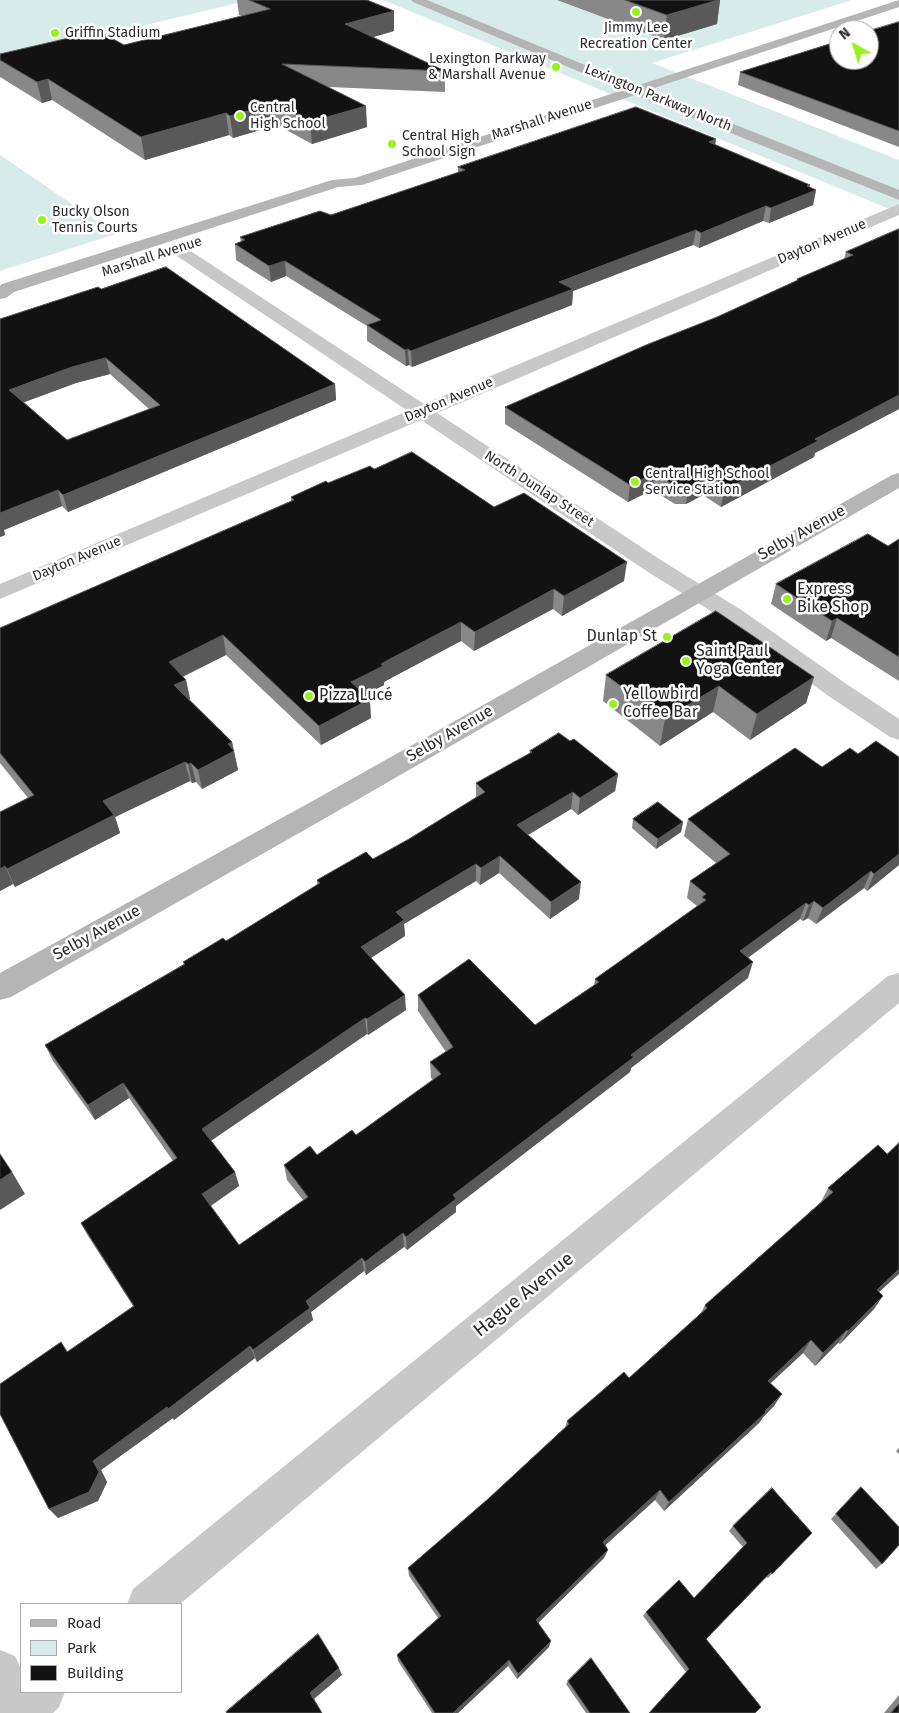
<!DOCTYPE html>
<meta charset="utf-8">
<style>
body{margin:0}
#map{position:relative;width:899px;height:1713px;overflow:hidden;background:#fff;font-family:"Fira Sans",sans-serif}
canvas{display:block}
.legend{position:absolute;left:20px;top:1603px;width:162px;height:90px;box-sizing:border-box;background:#fff;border:1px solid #aaa;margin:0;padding:6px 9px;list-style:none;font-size:15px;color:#2b2b2b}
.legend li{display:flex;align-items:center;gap:10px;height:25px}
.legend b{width:25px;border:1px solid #aaa}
.north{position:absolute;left:829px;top:20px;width:50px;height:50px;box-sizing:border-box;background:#fff;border:1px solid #aaa;border-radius:50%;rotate:321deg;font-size:14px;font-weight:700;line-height:20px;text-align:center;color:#2b2b2b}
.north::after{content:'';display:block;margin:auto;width:18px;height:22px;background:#96f31d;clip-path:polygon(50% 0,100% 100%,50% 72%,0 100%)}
</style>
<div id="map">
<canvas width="899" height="1713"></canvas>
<ul class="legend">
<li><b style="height:6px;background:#b5b5b5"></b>Road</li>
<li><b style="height:14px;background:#d7ebea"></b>Park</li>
<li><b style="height:14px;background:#121212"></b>Building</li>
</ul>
<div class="north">N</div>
</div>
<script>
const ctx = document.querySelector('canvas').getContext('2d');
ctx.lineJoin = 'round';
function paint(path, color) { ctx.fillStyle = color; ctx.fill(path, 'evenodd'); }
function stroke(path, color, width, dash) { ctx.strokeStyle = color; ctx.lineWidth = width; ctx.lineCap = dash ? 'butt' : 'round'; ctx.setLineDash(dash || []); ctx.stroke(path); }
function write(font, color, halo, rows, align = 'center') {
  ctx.font = font + ' "Fira Sans",sans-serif'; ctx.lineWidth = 5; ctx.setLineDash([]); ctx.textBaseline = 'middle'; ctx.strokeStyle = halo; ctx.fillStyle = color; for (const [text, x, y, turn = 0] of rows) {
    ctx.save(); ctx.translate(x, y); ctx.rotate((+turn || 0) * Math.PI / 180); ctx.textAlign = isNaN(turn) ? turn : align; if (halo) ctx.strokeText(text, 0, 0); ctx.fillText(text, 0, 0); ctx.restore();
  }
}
paint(new Path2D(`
 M0,0H250L0,60Z
 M383,0H852L652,63L899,160V213Z
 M0,155L116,234L0,271Z`), '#d7ebea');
paint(new Path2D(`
 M899,204V215L437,413L664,562L743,611L845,683L899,719V740L890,737L827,695L727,621L648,572L421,420L0,599V584L408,411L171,252L169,249L171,246H183L424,404Z
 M899,973V1003L180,1604H127L133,1589L888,976Z
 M0,1650L15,1656L21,1669V1692H65L59,1707L53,1713H0Z`), '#c8c8c8');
paint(new Path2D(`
 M411,0H427L636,86L899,0V7L648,90L899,190V200L635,95L362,185L338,187L14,292L6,298L0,299V286L2,284L332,180L355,178L623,90L413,2Z
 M899,473V488L336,812L11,997L0,1000V973L318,798L892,475Z`), '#b5b5b5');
paint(new Path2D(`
 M237,0H367L394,11V31L373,37L445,71V92L329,87L367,127L312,144L277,125L233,138L229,135L145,160L52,100L42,103L0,77V54L124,45L242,16L239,15Z
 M557,0H720L717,24L664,40Z
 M899,22V147L738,85L740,72Z
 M715,145L816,190L813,205L769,223L763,221L699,248L693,245L573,291L572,305L412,367L409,365L406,366L367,341V326L286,276L271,282L236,260L235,244L241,242L240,237L331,215L458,173V167Z
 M899,229V409L815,453L814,457L721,507L703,495L686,504H675L652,490L628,502L505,424V407L717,317L796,281L797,279L844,259L846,252Z
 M101,289L335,384L336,400L68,512L62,506L4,530L5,535L0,537V319ZM110,374L149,409L67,440L24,402L76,383Z
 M374,469L494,507L624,581L562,616L553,609L474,651L461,641L393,677L384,682V685L365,695L371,718L321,745L226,655L183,677L186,680L190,699H189L232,742L238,770L202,789L196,782L192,783L190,781L115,817L120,833L15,887L13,884L0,891V812L28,798L0,763V628L291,501V497L328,483Z
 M899,539V681L831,638L826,641L771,604L776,584L888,546Z
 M606,675L814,677L806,703L750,740L713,712L660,746L603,701Z
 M570,741L618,774L615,791L578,815L571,809L528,835L579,899L550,919L499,873L480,885L476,881L404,924L405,936L371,958L406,1010L368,1035L367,1034L211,1141L235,1172L239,1186L211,1206L239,1245L303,1200L287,1180L284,1165L317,1155L356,1135L433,1080L431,1078L430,1062L446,1052L418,1011V995L535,1025L594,985L595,979L697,906L687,898L690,881L716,863L684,836L688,819L858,754L899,757V865L867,891L864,888L816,924L808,918L803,921L800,919L748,958V978L631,1068L630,1072L456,1206V1212L407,1250L404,1247L366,1275L364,1271L311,1312L313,1320L257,1362L255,1358L174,1420L173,1418L101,1470L107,1482L98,1501L58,1518L61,1342L68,1352L133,1306L88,1236L81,1223L173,1161L129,1098L95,1120L53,1061L45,1045L184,964L183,962L226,941L317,885V880L373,859L409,839L476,797V783L530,753V751Z
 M633,819L683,822L681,832L656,849L632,828Z
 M878,1145L879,1292L874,1309L840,1344L838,1343L815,1366L803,1353L771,1383L774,1406L764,1416L759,1423L664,1511L655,1500L605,1545L604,1558L538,1623L549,1647L517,1679L508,1666L458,1713H432L398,1661L397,1655L438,1618L409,1576L408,1568L488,1499L565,1428L567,1421L629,1378L701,1313L705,1305L821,1202L828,1188Z
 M899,1448V1454L896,1451Z
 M861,1487L882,1564L876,1569L831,1519Z
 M733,1526L812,1533L768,1578L766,1577L706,1639L761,1707L686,1672L643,1616L646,1612L694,1598L743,1547L729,1531Z
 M568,1681L630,1713H586L566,1684Z
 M899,1695V1713H884Z`), '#888');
paint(new Path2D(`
 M718,0H720L717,24L664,40L667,15Z
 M394,11V31L346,45L345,24Z
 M48,79L52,100L42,103L37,82Z
 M275,103L277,125L233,138L230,116Z
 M366,106L367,127L312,144L310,122Z
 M226,113L229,135L145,160L141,137Z
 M716,139L714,154L709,142Z
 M810,185L808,193L816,190L813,205L769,223L771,208Z
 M766,206L763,221L699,248L701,233Z
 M696,230L693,245L573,291L572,305L412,367L411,351L559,282Z
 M285,261L286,276L271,282L269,266Z
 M408,349L409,365L406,366L405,350Z
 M106,358L110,374L76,383L14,406L9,390L72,367Z
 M335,384L336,400L68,512L63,495Z
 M899,395V409L815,453L814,457L721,507L724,490L815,439Z
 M655,473L652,490L628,502L630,485Z
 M706,478L703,495L686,504L688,487Z
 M58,490L62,506L4,530L5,535L0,537V513Z
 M627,562L624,581L562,616L564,596Z
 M554,589L553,609L474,651L475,632Z
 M837,618L831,638L826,641L832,621Z
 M461,622V641L393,677L384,682V685L353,701L351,682L381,664Z
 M223,635L226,655L173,681L169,662Z
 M814,677L806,703L750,740L757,714Z
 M186,680L190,699L178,704L174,685Z
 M719,686L713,712L660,746L665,719Z
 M370,699L371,718L321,745L319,726Z
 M232,742L238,770L202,789L198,770L228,744Z
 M185,762L190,781L115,817L120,833L15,887L7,869L103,801Z
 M191,763L196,782L192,783L188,764Z
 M618,774L615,791L578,815L580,798Z
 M573,792L571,809L516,842L517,825Z
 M683,822L681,832L656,849L658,839Z
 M899,854V865L867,891L874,874Z
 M500,856L499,873L480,885L481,868Z
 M476,864V881L404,924L405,936L363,963L361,947L396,912Z
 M5,866L13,884L0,891V869Z
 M871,871L864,888L816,924L823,908Z
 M581,882L579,899L550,919L551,902Z
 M814,901L808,918L803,921L809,905Z
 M806,903L800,919L735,967L740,951Z
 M753,962L748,978L631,1068L630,1072L456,1206V1212L407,1250L406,1237L453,1195L631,1055Z
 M405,995L406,1010L368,1035L367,1019Z
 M365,1018L367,1034L206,1144L202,1129Z
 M123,1083L129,1098L95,1120L88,1105Z
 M12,1172L25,1194L0,1210V1180Z
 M235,1172L239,1186L207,1208L202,1194Z
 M403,1233L404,1247L366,1275L365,1262Z
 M362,1258L364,1271L311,1312L313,1320L257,1362L253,1350L306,1301Z
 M899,1269V1274L867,1303L877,1290Z
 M883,1296L874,1309L840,1344L848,1331Z
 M847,1330L838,1343L815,1366L823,1353Z
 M811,1340L803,1353L761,1392L768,1381Z
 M250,1346L255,1358L174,1420L168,1409Z
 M782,1394L774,1406L764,1416L759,1423L664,1511L669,1502Z
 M167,1407L173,1418L101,1470L107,1482L98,1501L58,1518L49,1509L93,1461Z
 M660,1490L655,1500L599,1551L603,1542Z
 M608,1550L604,1558L534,1627L536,1620Z
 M551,1641L549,1647L517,1679L518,1674Z
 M509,1660L508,1666L458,1713H453Z
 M339,1668L342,1675L314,1699L322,1713L310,1693Z`), '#595959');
const building = new Path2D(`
 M249,0H367L394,11L345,24L445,71L282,64L366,106L310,122L275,103L230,116L226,113L141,137L48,79L37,82L0,60V54L99,31L124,45L270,9Z
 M625,0H718L667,15Z
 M899,22V131L740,72L839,41V60H869V31Z
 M636,107L716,139L709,142L810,185L807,186L816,190L771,208L766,206L701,233L696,230L559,282L573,289L411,351L408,349L405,350L367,325L381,320L285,261L269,266L235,244L245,240L240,237L320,211L331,215L465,170L458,167Z
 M899,229V395L815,439L818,441L724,490L706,478L688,487L678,488L655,473L630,485L505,407L646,345L717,317L798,280L797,279L853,255L846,252Z
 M166,267L335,384L63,495L58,490L0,513V319L98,287L101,289ZM106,358L160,405L67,440L9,390L72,367Z
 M412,452L494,507L524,493L627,562L564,596L554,589L475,632L461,622L392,658L381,664L383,666L351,682L370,699L319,726L223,635L169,662L186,680L174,685L232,742L228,744L234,751L198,770L191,763L188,764L185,762L103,801L114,815L7,869L5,866L0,869V812L34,795L0,753V628L294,500L291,497L326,481L328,483L370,466L374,469Z
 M868,534L888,546L899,539V657L837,618L832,621L776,584Z
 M716,611L814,677L757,714L719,686L665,719L606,675Z
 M559,733L570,741L574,739L618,774L580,798L573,792L517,825L581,882L551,902L500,856L481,868L476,864L396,912L404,920L361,947L405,995L367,1019L365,1018L202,1129L235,1172L202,1194L239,1245L308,1197L284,1165L310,1146L317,1155L352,1130L356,1135L441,1074L430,1062L453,1047L418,995L469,959L535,1025L599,982L595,979L706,900L702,897L706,894L690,881L730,854L688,819L795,748L822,767L850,748L858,754L876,741L899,757V854L874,874L871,871L823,908L814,901L809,905L806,903L740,951L753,962L631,1055L634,1057L453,1195L456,1199L406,1237L403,1233L365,1262L362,1258L306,1301L310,1308L253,1350L250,1346L168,1409L167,1407L93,1461L99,1472L89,1492L49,1509L0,1414V1384L61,1342L67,1352L134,1306L81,1223L177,1158L123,1083L88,1105L45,1045L185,964L183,962L223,938L226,941L320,883L317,880L366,852L373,859L409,839L485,792L476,783L532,752L530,751Z
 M658,802L683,822L658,839L633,819Z
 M899,1143V1269L877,1290L883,1296L848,1331L847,1330L823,1353L811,1340L768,1381L782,1394L765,1411L766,1412L669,1502L660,1490L603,1542L608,1550L536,1620L551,1641L518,1674L509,1660L453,1713H435L397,1655L441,1616L408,1568L488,1499L569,1424L567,1421L624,1372L629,1378L707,1308L705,1305L833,1192L828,1188L878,1145L887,1154Z
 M0,1154L12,1172L0,1180Z
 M861,1487L899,1527V1545L882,1564L836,1514Z
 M772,1488L812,1533L772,1574L771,1572L706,1639L761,1707L755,1713H649L689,1669L646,1612L679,1580L694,1598L747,1543L733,1526Z
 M318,1634L339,1668L310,1693L322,1713H227L226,1712Z
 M591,1658L630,1713H590L568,1681Z
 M899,1704V1713H891Z`);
paint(building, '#121212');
stroke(building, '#595959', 1);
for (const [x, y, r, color] of [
 [636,12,5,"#96f31d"],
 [55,33,5,"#96f31d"],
 [556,67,5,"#96f31d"],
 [240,116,5,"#96f31d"],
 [392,144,5,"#96f31d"],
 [42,220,5,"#96f31d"],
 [635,482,5,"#96f31d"],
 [787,599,5,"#96f31d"],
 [667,637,5,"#96f31d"],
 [686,661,5,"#96f31d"],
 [309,696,5,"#96f31d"],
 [613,704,5,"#96f31d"]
]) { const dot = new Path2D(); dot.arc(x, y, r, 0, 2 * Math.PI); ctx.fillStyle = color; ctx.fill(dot); stroke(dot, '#fff', 2); }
write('14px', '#2b2b2b', '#fff', [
 ["Jimmy Lee",636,28,"center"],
 ["Recreation Center",636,44,"center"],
 ["Griffin Stadium",65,33],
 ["Lexington Parkway",546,59,"right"],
 ["& Marshall Avenue",546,75,"right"],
 ["Central",250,108],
 ["High School",250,124],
 ["Central High",402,136],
 ["School Sign",402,152],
 ["Bucky Olson",52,212],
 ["Tennis Courts",52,228],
 ["Central High School",645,474],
 ["Service Station",645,490]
], 'left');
write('14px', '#2b2b2b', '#fff', [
 ["Lexington Parkway North",658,98,22],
 ["Marshall Avenue",542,120,-18],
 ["Dayton Avenue",822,242,-23],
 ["Marshall Avenue",152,257,-18],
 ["Dayton Avenue",449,400,-23],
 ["North Dunlap Street",539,489,33],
 ["Dayton Avenue",77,559,-23]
]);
write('16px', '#2b2b2b', '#fff', [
 ["Selby Avenue",802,533,-29],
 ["Selby Avenue",450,734,-30],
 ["Selby Avenue",97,933,-29]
]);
write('16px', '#2b2b2b', '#fff', [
 ["Express",797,590],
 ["Bike Shop",797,608],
 ["Dunlap St",657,637,"right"],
 ["Saint Paul",696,652],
 ["Yoga Center",696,670],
 ["Yellowbird",623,695],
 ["Coffee Bar",623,713],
 ["Pizza Lucé",319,696]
], 'left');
write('19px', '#2b2b2b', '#fff', [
 ["Hague Avenue",524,1295,-39]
]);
</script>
